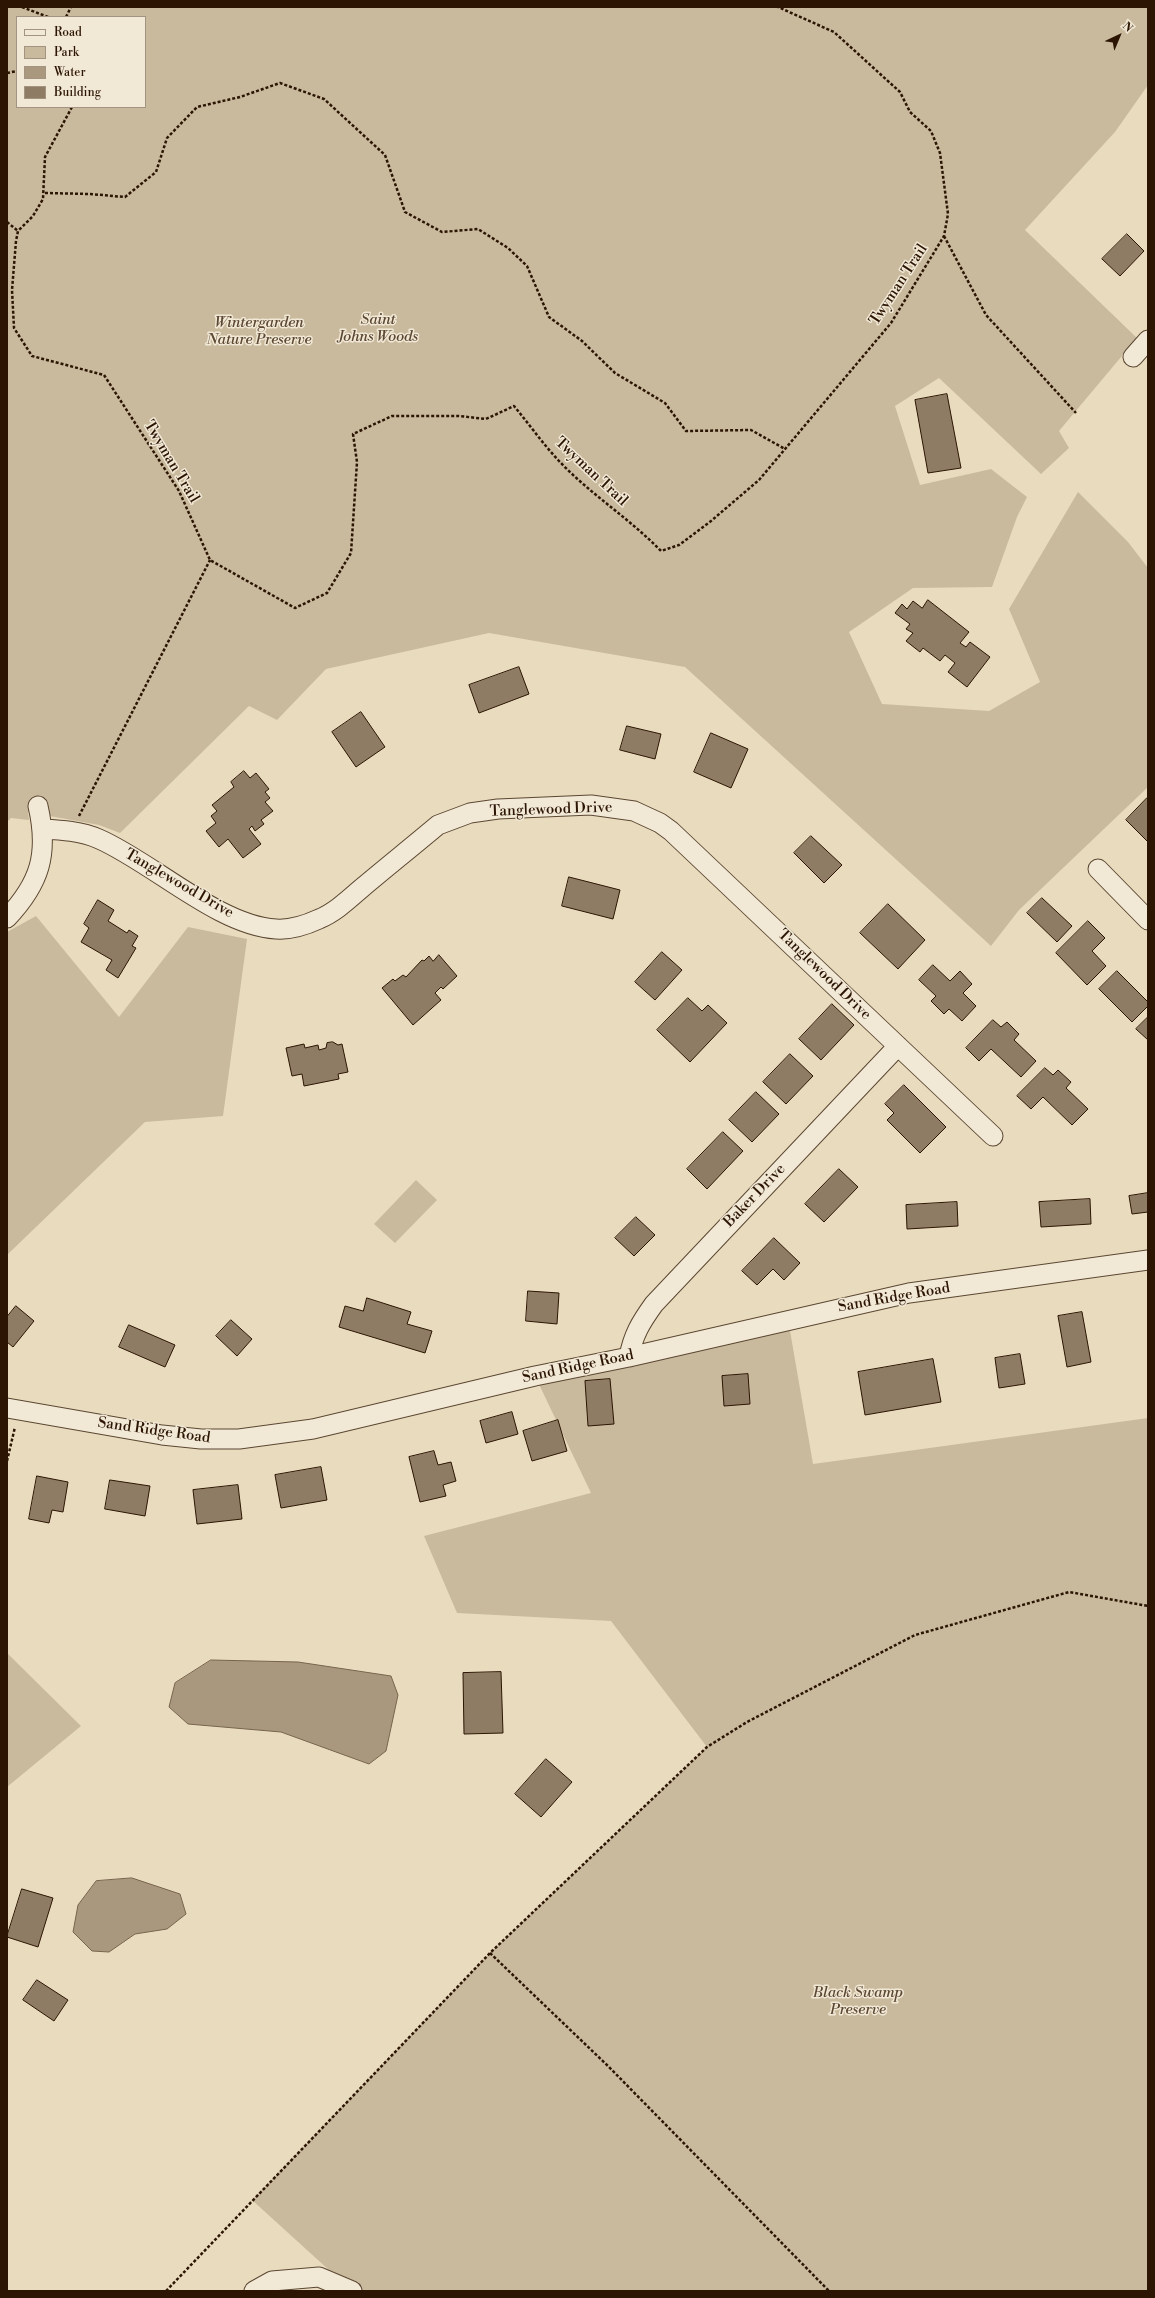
<!DOCTYPE html>
<style>
body{margin:0}
#map{position:relative;width:1155px;height:2298px;overflow:hidden;background:#e9dcbe;font-family:"Libre Bodoni",serif}
canvas{display:block}
.frame{position:absolute;inset:0;border:8px solid #2c1503;pointer-events:none}
.legend{position:absolute;left:16px;top:16px;width:130px;height:92px;box-sizing:border-box;background:#f1e8d5;border:1px solid #a29481;margin:0;padding:5px 7px;list-style:none;font-size:12px;color:#2c1503}
.legend li{display:flex;align-items:center;gap:8px;height:20px}
.legend b{width:20px;border:1px solid #a29481}
.north{position:absolute;left:1099px;top:16px;width:40px;height:40px;-webkit-text-stroke:3px #f1e8d5;paint-order:stroke;rotate:44deg;font-size:11px;font-weight:700;line-height:16px;text-align:center;color:#2c1503}
.north::after{content:'';display:block;margin:auto;width:14px;height:18px;background:#2c1503;clip-path:polygon(50% 0,100% 100%,50% 72%,0 100%)}
</style>
<div id="map">
<canvas width="1155" height="2298"></canvas>
<div class="frame"></div>
<ul class="legend">
<li><b style="height:5px;background:#f1e8d5"></b>Road</li>
<li><b style="height:11px;background:#c9ba9e"></b>Park</li>
<li><b style="height:11px;background:#a9987e"></b>Water</li>
<li><b style="height:11px;background:#8e7c64"></b>Building</li>
</ul>
<div class="north">N</div>
</div>
<script>
const ctx = document.querySelector('canvas').getContext('2d');
ctx.lineJoin = 'round';
function paint(path, color) { ctx.fillStyle = color; ctx.fill(path, 'evenodd'); }
function stroke(path, color, width, dash) { ctx.strokeStyle = color; ctx.lineWidth = width; ctx.lineCap = dash ? 'butt' : 'round'; ctx.setLineDash(dash || []); ctx.stroke(path); }
function write(font, color, halo, rows, align = 'center') {
  ctx.font = font + ' "Libre Bodoni",serif'; ctx.lineWidth = 3; ctx.setLineDash([]); ctx.textBaseline = 'middle'; ctx.strokeStyle = halo; ctx.fillStyle = color; for (const [text, x, y, turn = 0] of rows) {
    ctx.save(); ctx.translate(x, y); ctx.rotate((+turn || 0) * Math.PI / 180); ctx.textAlign = isNaN(turn) ? turn : align; if (halo) ctx.strokeText(text, 0, 0); ctx.fillText(text, 0, 0); ctx.restore();
  }
}
paint(new Path2D(`
 M7,7H1148V85L1115,132L1025,230L1137,338L1059,431L1069,448L1041,474L939,378L895,406L920,485L991,469L1027,497L1017,517L992,587L913,588L849,632L882,704L989,711L1040,682L1009,609L1078,492L1128,542L1148,568V787L1019,910L991,946L685,667L489,633L326,669L277,720L249,706L120,833L99,825L28,812L29,820L11,818L7,822ZM17,17H145V107H17Z
 M36,916L119,1017L188,927L247,939L223,1116L145,1122L7,1255V932Z
 M416,1180L437,1200L395,1243L374,1224Z
 M788,1319L813,1464L1148,1418V2291H352L252,2200L490,1953L707,1747L611,1621L457,1613L424,1536L591,1493L535,1376Z
 M7,1653L81,1726L7,1787Z`), '#c9ba9e');
const water = new Path2D(`
 M211,1660L298,1662L391,1676L398,1695L386,1751L369,1764L281,1732L188,1724L169,1707L175,1683Z
 M132,1878L180,1894L186,1914L167,1929L135,1934L109,1952L92,1951L73,1932L78,1905L96,1881Z`);
paint(water, '#a9987e');
stroke(water, '#77644d', 1);
const building = new Path2D(`
 M1127,234L1144,251L1120,276L1102,259Z
 M947,394L961,468L928,473L915,400Z
 M928,600L969,632L960,643L966,647L970,642L990,657L967,687L948,672L955,663L945,655L940,661L923,648L920,652L906,641L913,633L906,629L910,624L895,613L902,604L907,609L913,601L922,608Z
 M519,667L529,694L479,713L469,685Z
 M361,712L385,747L356,767L332,732Z
 M627,726L661,734L655,759L620,750Z
 M711,733L748,749L731,788L694,772Z
 M244,771L250,778L256,773L269,789L265,792L270,798L265,802L273,811L261,820L264,824L255,831L252,826L249,829L261,844L243,858L228,839L219,847L206,831L216,823L211,816L217,811L212,805L234,787L231,782Z
 M1147,798H1148V842L1126,820Z
 M811,836L842,865L824,883L794,853Z
 M569,877L620,890L613,919L562,906Z
 M1042,898L1072,926L1057,942L1027,913Z
 M98,900L114,910L108,921L127,933L129,930L138,936L132,946L136,948L118,978L106,970L112,960L81,942L89,928L84,924Z
 M888,904L925,940L898,969L860,933Z
 M1088,921L1105,938L1092,951L1106,966L1087,985L1056,953Z
 M662,952L682,970L655,1000L635,982Z
 M439,955L457,976L443,989L441,987L435,993L441,1000L413,1025L382,988L393,979L395,981L403,975L406,977L422,960L424,961L429,956L433,961Z
 M933,965L950,981L960,971L972,984L963,993L976,1006L962,1021L949,1009L944,1014L931,1001L936,996L919,980Z
 M1117,971L1148,1002V1006L1132,1022L1099,989Z
 M688,998L702,1011L708,1005L727,1023L690,1062L657,1030Z
 M832,1004L854,1025L821,1060L799,1039Z
 M1148,1017V1040L1136,1029Z
 M993,1020L1001,1027L1007,1022L1019,1034L1014,1040L1036,1061L1021,1077L991,1049L979,1061L966,1048Z
 M333,1042L338,1045L342,1044L348,1072L338,1074L339,1079L304,1086L302,1074L292,1076L286,1048L304,1044L305,1048L318,1045L319,1050L326,1048L327,1043Z
 M790,1054L813,1076L786,1104L763,1082Z
 M1045,1068L1053,1075L1058,1070L1071,1082L1066,1088L1088,1109L1072,1125L1043,1097L1031,1109L1017,1096Z
 M904,1085L946,1127L920,1153L887,1120L894,1113L885,1104Z
 M756,1092L779,1114L752,1142L729,1120Z
 M723,1132L743,1151L707,1189L687,1169Z
 M839,1169L858,1187L824,1222L805,1204Z
 M1148,1193V1212L1132,1214L1129,1196Z
 M1090,1199L1091,1224L1041,1227L1039,1202Z
 M957,1202L958,1226L907,1229L906,1205Z
 M636,1217L655,1235L634,1256L615,1238Z
 M774,1238L800,1263L784,1280L773,1269L757,1285L742,1271Z
 M528,1291L559,1293L557,1324L526,1321Z
 M367,1298L411,1312L407,1324L432,1331L425,1353L339,1327L345,1306L363,1311Z
 M16,1306L34,1321L13,1347L7,1342V1317Z
 M1082,1312L1091,1362L1067,1367L1058,1316Z
 M231,1320L252,1339L237,1356L216,1336Z
 M129,1325L175,1345L165,1367L119,1347Z
 M1020,1354L1025,1384L999,1388L995,1358Z
 M933,1359L941,1402L865,1415L858,1372Z
 M748,1374L750,1404L724,1406L722,1376Z
 M610,1379L614,1424L588,1426L585,1381Z
 M512,1412L518,1434L486,1443L480,1421Z
 M558,1420L567,1451L532,1461L523,1431Z
 M434,1451L438,1465L451,1462L456,1481L443,1485L446,1496L420,1502L409,1457Z
 M321,1467L327,1500L281,1508L275,1475Z
 M37,1476L68,1482L63,1512L52,1510L49,1523L29,1519Z
 M110,1480L150,1486L145,1516L105,1509Z
 M238,1485L242,1519L197,1524L193,1490Z
 M501,1672L503,1733L464,1734L463,1673Z
 M546,1759L572,1782L541,1817L515,1794Z
 M22,1889L53,1898L38,1947L7,1937Z
 M37,1980L68,2000L54,2021L23,2000Z`);
paint(building, '#8e7c64');
stroke(building, '#2c1503', 1);
const minor = new Path2D(`
 M1133,357L1148,340
 M42,829C61,830 81,831 99,839C152,862 219,926 276,929C290,930 306,925 319,919C336,912 350,898 363,887C388,866 413,846 438,825L470,813L498,809L591,805L634,811L660,823L671,831L993,1136
 M1098,869L1148,920
 M7,918C40,883 49,854 38,806
 M629,1357C633,1335 641,1322 654,1304L898,1046
 M7,1408L162,1435L201,1439H239L313,1429L535,1376L629,1357L909,1293L1148,1260
 M254,2291L272,2281L319,2277L352,2291`);
stroke(minor, '#5b4732', 21);
stroke(new Path2D(`
 M22,7L48,17
 M66,17L71,7
 M7,73L17,71
 M72,107L45,157L43,199L33,216L18,231L16,241L12,290L14,328L32,356L104,375L179,491L210,560L295,608L327,593L351,553L357,462L353,434L392,416H459L486,419L514,406C529,424 543,444 559,461C590,494 629,518 661,551L679,545L711,521L759,480L891,323L944,236L948,214L940,153L931,131L910,112L900,92L834,32L778,7
 M45,193L90,194L125,197L156,172L167,138L197,107L240,97L280,83L324,99L385,155L405,212L442,232L478,229L508,248L527,266L549,317L582,341L615,373L665,403L686,431L751,430L785,449
 M7,222L18,231
 M944,236L986,315L1076,413
 M79,816L210,560
 M7,1461L15,1427
 M490,1953L608,2066L829,2291
 M166,2291L490,1953L707,1747L747,1722L915,1635L1069,1592L1148,1606`), '#2c1503', 2.5, [3, 2]);
stroke(minor, '#f1e8d5', 19);
write('15px', '#2c1503', '#f1e8d5', [
 ["Twyman Trail",899,285,-57],
 ["Twyman Trail",171,462,59],
 ["Twyman Trail",591,472,43],
 ["Tanglewood Drive",551,810,-2],
 ["Tanglewood Drive",179,884,30],
 ["Tanglewood Drive",824,975,44],
 ["Baker Drive",755,1196,-46],
 ["Sand Ridge Road",894,1298,-10],
 ["Sand Ridge Road",578,1367,-12],
 ["Sand Ridge Road",154,1431,8]
]);
write('italic 15px', '#5b4732', '#f1e8d5', [
 ["Saint",378,320],
 ["Johns Woods",378,337],
 ["Wintergarden",259,323],
 ["Nature Preserve",259,340],
 ["Black Swamp",858,1993],
 ["Preserve",858,2010]
]);
</script>
